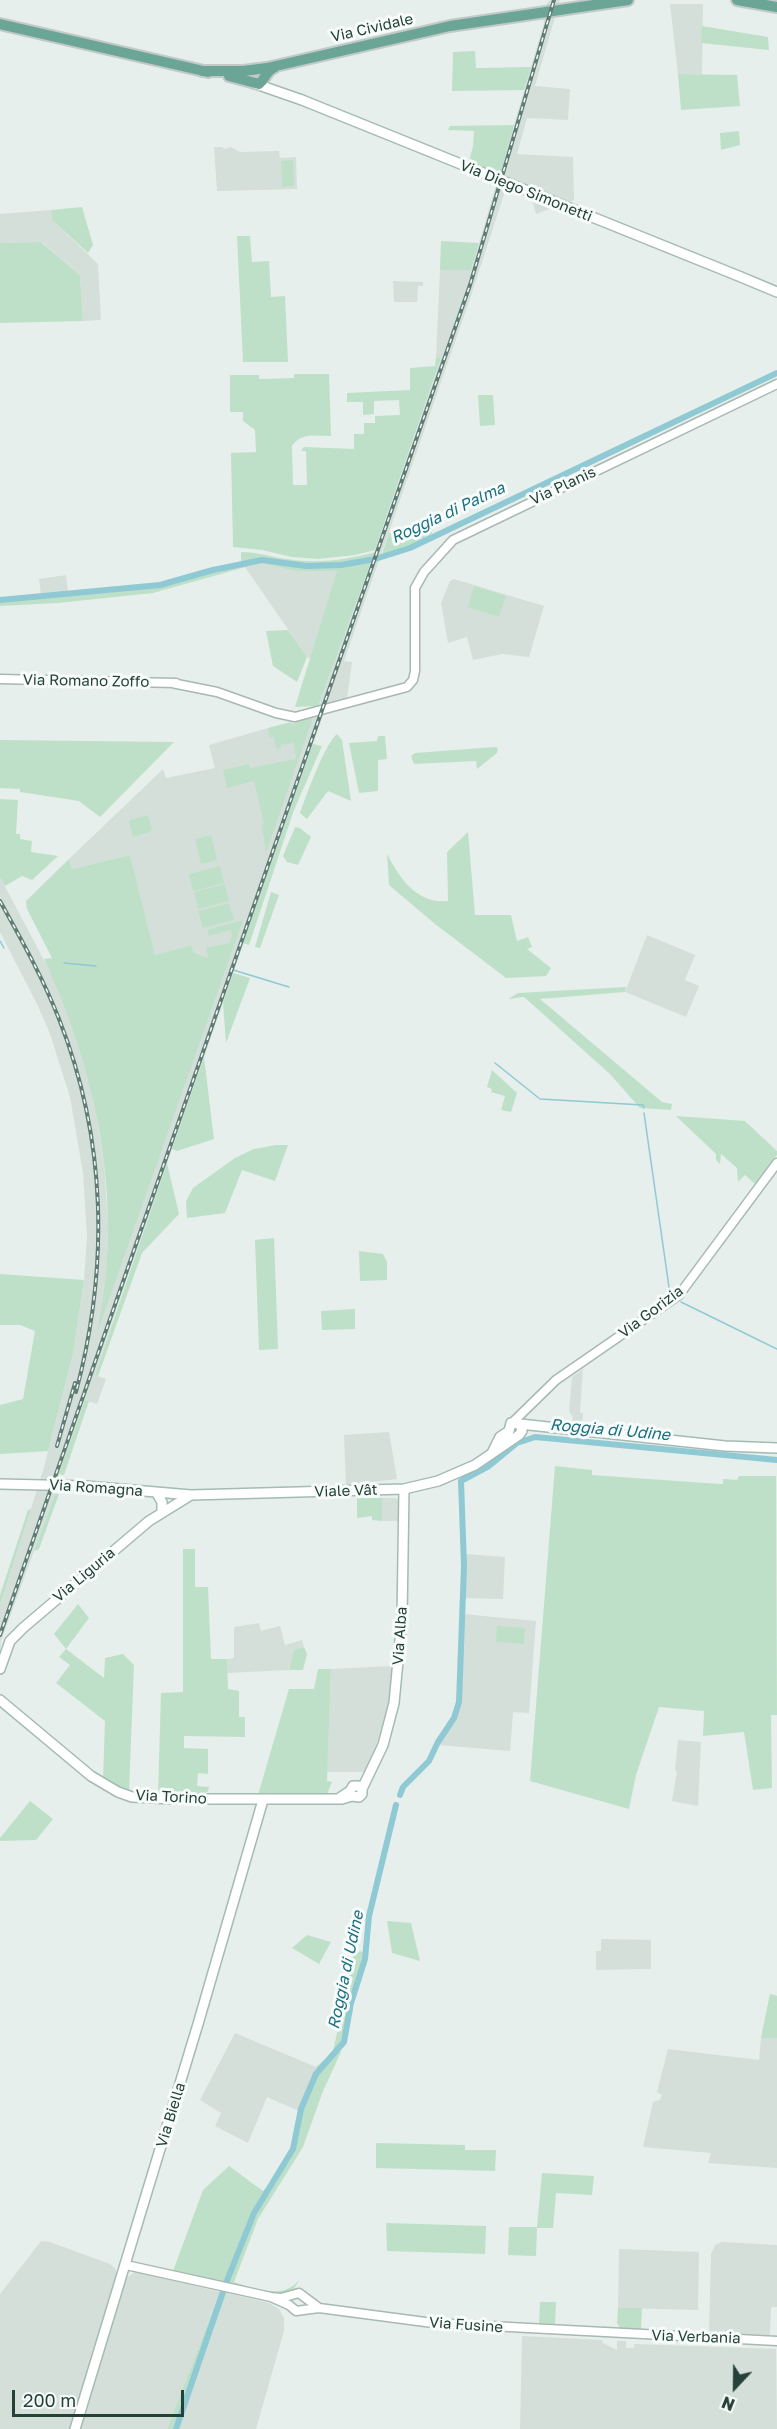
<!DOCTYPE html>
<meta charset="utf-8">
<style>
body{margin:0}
#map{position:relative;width:777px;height:2429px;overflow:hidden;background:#e6efeb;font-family:"Golos Text",sans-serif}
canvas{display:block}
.north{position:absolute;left:705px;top:2357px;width:60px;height:60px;-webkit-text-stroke:4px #f7fbf9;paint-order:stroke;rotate:202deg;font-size:16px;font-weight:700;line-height:24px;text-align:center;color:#24423a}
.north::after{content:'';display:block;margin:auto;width:21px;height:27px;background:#24423a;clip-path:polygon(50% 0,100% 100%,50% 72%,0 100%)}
.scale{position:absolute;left:12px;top:2390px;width:172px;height:27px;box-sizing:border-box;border:3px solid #24423a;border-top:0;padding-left:8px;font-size:18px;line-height:21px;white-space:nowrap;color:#24423a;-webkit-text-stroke:4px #f7fbf9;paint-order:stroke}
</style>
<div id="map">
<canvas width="777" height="2429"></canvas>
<div class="north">N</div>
<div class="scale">200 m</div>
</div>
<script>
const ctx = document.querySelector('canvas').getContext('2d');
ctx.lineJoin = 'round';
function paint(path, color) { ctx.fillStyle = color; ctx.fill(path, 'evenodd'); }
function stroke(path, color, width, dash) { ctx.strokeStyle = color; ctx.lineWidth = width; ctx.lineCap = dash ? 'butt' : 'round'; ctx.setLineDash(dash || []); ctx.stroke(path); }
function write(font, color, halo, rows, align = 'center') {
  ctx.font = font + ' "Golos Text",sans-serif'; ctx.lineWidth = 6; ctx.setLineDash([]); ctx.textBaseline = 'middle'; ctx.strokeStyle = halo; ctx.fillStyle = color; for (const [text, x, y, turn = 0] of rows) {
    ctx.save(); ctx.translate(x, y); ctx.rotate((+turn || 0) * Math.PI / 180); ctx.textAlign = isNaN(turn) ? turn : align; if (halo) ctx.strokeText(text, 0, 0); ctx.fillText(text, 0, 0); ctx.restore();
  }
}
paint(new Path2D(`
 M550,0H560L535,86L570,89L568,120L527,118L517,154L573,157L574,200L536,214L528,186L509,179L470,299L344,661L352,662L347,698L327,704L118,1304L95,1375L106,1379L97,1404L85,1400L53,1493L55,1494L1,1641L0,1654V1605L43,1471L73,1354L84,1280L87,1236L83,1173L70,1097L50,1034L38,1006L0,932V877L54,979L74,1030L93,1094L104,1162L108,1225L106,1284L99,1328L179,1100L194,953L191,945L155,955L130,855L72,869L69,859L163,769L166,778L215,768L209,745L268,728L313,718L375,553L441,358L436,357L440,270H471L544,23L543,18L547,3Z
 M670,4H703L702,74H678Z
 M214,147H223L224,149L231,147L240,152L279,151L280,158L296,157L297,189L217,191Z
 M51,210L52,220L98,264L101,320L83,321L80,275L42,242L0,243V214Z
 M393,281L423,282V286H418L417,302H394Z
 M260,563L295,571H338L311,659L307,657L245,567Z
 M66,575L68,592L41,595L39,579Z
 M454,579L544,606L529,657L502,654L473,660L467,637L448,643L441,603L450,581Z
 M647,935L695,955L685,980L699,986L686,1017L625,992Z
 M583,1369L580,1413H583L582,1424H572L573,1417L569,1412L572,1377Z
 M389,1432L397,1479L346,1485L344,1435Z
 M382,1498H396L399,1501V1521H382Z
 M466,1554L505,1557L503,1599L464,1598Z
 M463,1614L536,1621L529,1713L513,1712L510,1751L439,1745L459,1707Z
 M259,1623L261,1631L280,1626L285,1645L302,1640L304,1647L294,1651L289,1670L227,1673V1659L234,1658V1627Z
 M393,1666L388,1710L367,1772H327L331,1669Z
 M678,1740L701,1742L698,1806L672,1801L677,1771L675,1770Z
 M601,1939L651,1940V1969L596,1970V1951H601Z
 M770,1994L777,1996V2168L708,2163L711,2153L643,2147L653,2102L660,2100L662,2095L657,2092L668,2049L759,2060L761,2038Z
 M235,2033L316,2067L299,2111L267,2097L248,2143L215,2126L221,2113L200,2100Z
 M41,2241L50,2242L110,2264L115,2268L118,2277L72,2429H0V2294Z
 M722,2242L777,2245V2307H771L770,2335L714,2333L709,2330L711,2254L715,2245Z
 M619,2249L699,2252L698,2310L618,2308Z
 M135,2272L220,2292L167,2429H79L125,2279Z
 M227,2293L269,2303L279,2309L284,2318V2331L256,2429H177Z
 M522,2336L602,2340L603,2343L617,2350V2341H626V2348H634V2344L776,2349L777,2429H520Z`), '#d4dfda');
paint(new Path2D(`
 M702,26L768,37L769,50L701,43Z
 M475,51L476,68L531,67L524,90L452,91L453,52Z
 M678,74L737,75L740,106L681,110Z
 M514,125L500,175L469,162L473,146L474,131L448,130L450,126Z
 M739,131L740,145L721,150L720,133Z
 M293,160L294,186L282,187L281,161Z
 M82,207L93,245L88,253L52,220L51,210Z
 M237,236H250L252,262L269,261L271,297L285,296L288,362H243Z
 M441,241L479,243L471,270H440Z
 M41,242L80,275L83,321L0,323V243Z
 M436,357L441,358L375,550L355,555L318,559L292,557L262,550L233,547L231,453L256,452L255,430L243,421V412H230V375H259V379L294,378V374H329L331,436C316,436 301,432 292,446L293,485H307L306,451H301L304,447L354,449V434H364V423H375V416L400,415L399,400L374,401V414L363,415V402H347V393L410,390V368L435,366Z
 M493,395L495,425L480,426L478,395Z
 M433,520L432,534L409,546L382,554L389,533Z
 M241,552C257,552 271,557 287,559C318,564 346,560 376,552L374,556L343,563L325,564H300L262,558L241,563Z
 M372,560L318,706L295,707L337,571H295L260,563L153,593L58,603L0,606V602L158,587L261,561L306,568L335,567Z
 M474,586L506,596L499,617L468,607Z
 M288,630L307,657L297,682L273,666L266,631Z
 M313,718L266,853L262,825L264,824L254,781L227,788L223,770L249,764L250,768L296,759L294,743L281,745V748L276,749L274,737L270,738L268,728L291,722L292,725L295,724V721Z
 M337,734L342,740L351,801L328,791L307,819L300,813C306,796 325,743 337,734Z
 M378,736H385L387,759L378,760V791L359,793L349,743L377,741Z
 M0,740L174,742L100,817L79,801L20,792V789L0,788Z
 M313,744L322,746L294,810L249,945L243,943Z
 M495,747L498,748L497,753L477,769L476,761L414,764L411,756L415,753Z
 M0,799L18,800L16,834H20V839L32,841L31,852L58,856L32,880L22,876L5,886L0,877Z
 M148,815L152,830L150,832L133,837L129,820Z
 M295,827L300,828L311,837L298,865L287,862L283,856Z
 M468,832L475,915H511L517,941L528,937L532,947L527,949L551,968L546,976L506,978L435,924L389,885L387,854C400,878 416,904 448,901L447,852Z
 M211,835L217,860L201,864L195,839Z
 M130,855L155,955L191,945L194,953L208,958L206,948L229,943L232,936L231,930L209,936L207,930L243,920L97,1334C124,1205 99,1077 44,959L52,958L27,909L26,901L69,859L72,869Z
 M220,866L224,883L193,891L189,874Z
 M225,884L229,901L198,909L194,892Z
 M271,892L279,895L260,948L255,947Z
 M229,903L234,920L203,928L198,911Z
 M233,973L250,978L226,1043L223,1003Z
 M626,987L625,992L540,999L662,1102L672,1104L671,1110L640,1108L610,1074L524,997L508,999L518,993Z
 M204,1057L214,1139L177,1151L172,1149Z
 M492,1070L517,1093L511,1112L501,1110L505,1096L491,1092L492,1089L487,1087Z
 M676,1116L745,1121L777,1151V1155L755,1184L745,1175L738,1182L737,1168L721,1154L720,1164L716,1160V1154Z
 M276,1145H288L275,1181L242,1170L225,1213L187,1218L186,1201L193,1188L235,1158L254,1149Z
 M167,1163L179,1214L142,1253L98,1376L95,1375Z
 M274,1238L278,1349L259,1350L255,1240Z
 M359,1251L383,1254L387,1262V1280L360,1281Z
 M0,1274L84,1280L73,1354L48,1451L0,1454V1405L23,1399L35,1331L20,1325H0Z
 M355,1309V1329L322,1330L321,1311Z
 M85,1400L89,1401L64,1475L59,1474Z
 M555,1466L592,1470V1475L720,1484H723V1479L737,1480L739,1476H776L777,1715H771L772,1788L753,1790L744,1732L703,1736L704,1711L659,1707L636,1775L629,1809L530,1781Z
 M55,1494H59L39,1549L34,1551Z
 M357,1498H382V1521L372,1520V1516L357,1518Z
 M31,1509L0,1605V1595L28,1510Z
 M183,1549H195V1587H208L211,1659H227L228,1689L239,1691V1717H245V1737L184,1736V1748L208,1749V1774L198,1773L197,1786L209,1787L208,1791L203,1795L158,1794L161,1693L183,1692Z
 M78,1604L89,1618L66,1649L104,1678L105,1658L123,1654L134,1665L129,1791L103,1780L105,1721L56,1683L70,1665L59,1657L66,1649L54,1634Z
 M497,1626L525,1628L524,1644L496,1642Z
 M304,1647L307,1654L303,1670H289L294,1650Z
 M318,1669H331L327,1781L332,1782L327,1794L258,1795L289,1689H314Z
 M30,1801L53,1819L36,1840L0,1841V1838Z
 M387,1921L411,1923L420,1961L392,1953Z
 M307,1935L331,1942L319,1964L292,1948Z
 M354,1951L364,1952L349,2004L342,2041L338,2049L341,2052L323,2091L303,2147L258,2219L234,2282C256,2289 283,2300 299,2280C295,2289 292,2291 282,2295L173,2271L203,2190L229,2166L263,2191L275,2178L292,2146L298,2127L299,2111L316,2067L333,2052Z
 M770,1994L777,1996V2038H761Z
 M376,2143L465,2145V2150H496L495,2171L376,2168Z
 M542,2173L594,2176L592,2195L556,2193L553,2228H537L536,2256L508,2255L509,2227H537Z
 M386,2223L486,2226L485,2254L387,2251Z
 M220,2292L227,2293L177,2429H167Z
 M540,2302H556L555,2324L539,2323Z
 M618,2308H642L641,2332L621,2329L617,2323Z`), '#bfe0c8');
stroke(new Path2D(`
 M0,941L4,948
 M64,963L96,966
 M230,969L289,987
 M495,1063L540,1099L643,1105L644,1108
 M644,1113L670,1294
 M681,1302L777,1349`), '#8ec9d4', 1.5);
stroke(new Path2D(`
 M0,600L160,585L213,570L262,560L306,566L341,565L375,559L410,548L777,373
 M400,1795L403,1787L429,1761L438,1742L454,1718L459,1702L464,1566L461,1481L489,1466L517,1443L535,1437L777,1460
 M176,2429L226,2283L254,2213L293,2149L301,2109L316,2074L344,2042L351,2003L365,1959L369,1916L396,1805`), '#8ec9d4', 6);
const tertiary = new Path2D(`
 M0,679L176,683
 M172,683L217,692L276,713L295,717L407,687L413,680L415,671V588L424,572L453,540L777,384
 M513,1422L556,1380L679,1295L777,1163
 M126,2265L271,2297L281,2298L299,2293L319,2308
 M271,2297L289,2305L296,2311L319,2308L433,2323L777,2341`);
const secondary = new Path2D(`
 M256,84L302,100
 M741,277L777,292
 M520,1424L725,1446L777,1448
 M0,1484L86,1486L191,1495L404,1489L438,1481L475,1465L519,1435L522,1431L520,1424L511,1423L509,1431L500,1437L492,1453
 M156,1492L162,1502V1513
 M0,1669L10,1641L23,1628L149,1521L191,1495
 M0,1700L91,1776L118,1792L132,1797L173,1799H342L352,1796L359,1797L362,1794V1789L358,1786H353L350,1791L338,1799
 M362,1789L383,1745L394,1703L402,1619L404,1489
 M75,2429L198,2024L263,1800`);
const primary = new Path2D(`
 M737,0L777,7
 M0,24L208,72
 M202,71H243L267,68L450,26L628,0
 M229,76L259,84C266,79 265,71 275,67`);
stroke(tertiary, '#a8b8b2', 11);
stroke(secondary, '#a4bbb3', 12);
stroke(primary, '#c2cac8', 14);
stroke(tertiary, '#fff', 8);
stroke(secondary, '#fff', 9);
stroke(primary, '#6aa596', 10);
const rail = new Path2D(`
 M0,901C21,939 43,978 59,1019C107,1140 109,1268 76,1392
 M57,1446L75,1383
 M0,1635L470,285L554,0`);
stroke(rail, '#5f7d75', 4);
stroke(rail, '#f7fbf9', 1.5, [4.5]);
const secondaryBridge = new Path2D(`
 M302,100L741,277`);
stroke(secondaryBridge, '#a4bbb3', 12, []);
stroke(secondaryBridge, '#fff', 9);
write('15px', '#24423a', '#f7fbf9', [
 ["Via Cividale",372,28,-13],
 ["Via Diego Simonetti",526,191,22],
 ["Via Planis",563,486,-25],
 ["Via Romano Zoffo",86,681,1],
 ["Via Gorizia",651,1312,-37],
 ["Via Romagna",96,1488,4],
 ["Viale Vât",346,1491,-2],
 ["Via Liguria",84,1575,-40],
 ["Via Alba",400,1636,-86],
 ["Via Torino",171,1797,3],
 ["Via Biella",171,2115,-73],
 ["Via Fusine",466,2325,4],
 ["Via Verbania",696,2337,2]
]);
write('italic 16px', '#1c6f80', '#f7fbf9', [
 ["Roggia di Palma",448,513,-25],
 ["Roggia di Udine",610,1430,5],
 ["Roggia di Udine",346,1970,-78]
]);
</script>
